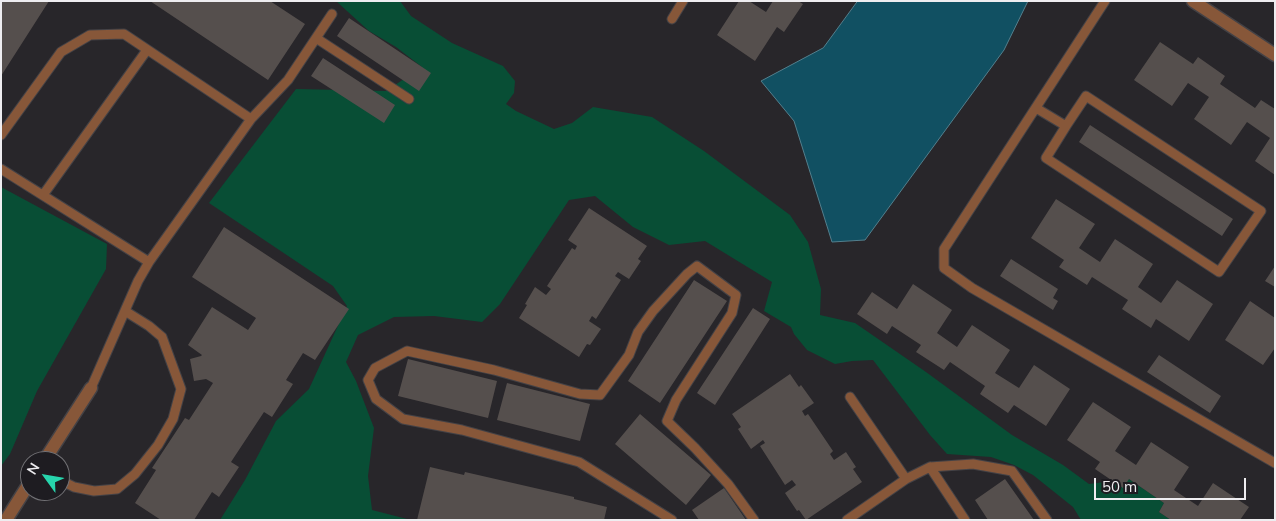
<!DOCTYPE html>
<style>
body{margin:0}
#map{position:relative;width:1276px;height:521px;overflow:hidden;background:#28262a;font-family:Mulish,sans-serif}
canvas{display:block}
.frame{position:absolute;inset:0;border:2px solid #eeedf0;pointer-events:none}
.north{position:absolute;left:20px;top:451px;width:50px;height:50px;box-sizing:border-box;background:#1e1c21;border:1px solid #717074;border-radius:50%;rotate:302deg;font-size:14px;font-weight:700;line-height:20px;text-align:center;color:#eeedf0}
.north::after{content:'';display:block;margin:auto;width:18px;height:22px;background:#27d5ad;clip-path:polygon(50% 0,100% 100%,50% 72%,0 100%)}
.scale{position:absolute;left:1094px;top:478px;width:152px;height:22px;box-sizing:border-box;border:2px solid #eeedf0;border-top:0;padding-left:6px;font-size:15px;line-height:18px;white-space:nowrap;color:#eeedf0;-webkit-text-stroke:4px #1e1c21;paint-order:stroke}
</style>
<div id="map">
<canvas width="1276" height="521"></canvas>
<div class="frame"></div>
<div class="north">N</div>
<div class="scale">50 m</div>
</div>
<script>
const ctx = document.querySelector('canvas').getContext('2d');
ctx.lineJoin = 'round';
function paint(path, color) { ctx.fillStyle = color; ctx.fill(path, 'evenodd'); }
function stroke(path, color, width, dash) { ctx.strokeStyle = color; ctx.lineWidth = width; ctx.lineCap = dash ? 'butt' : 'round'; ctx.setLineDash(dash || []); ctx.stroke(path); }
paint(new Path2D(`
 M336,1H400L411,16L452,43L503,66L515,81L514,93L506,104L516,111L554,129L572,123L593,107L652,117L704,151L790,215L808,242L821,289L820,315L855,323L926,372L1012,435L1063,465L1089,484L1129,479L1164,503L1159,512L1171,520H1081L1073,507L1033,475L1014,465L991,457L947,454L930,435L873,360L852,361L835,364L807,350L794,334L791,327L764,311L772,282L705,241L669,245L633,227L595,196L569,200L500,304L482,322L434,316L394,317L358,335L346,362L356,381L374,428L368,476L372,510L411,520H220L245,480L276,421L309,389L347,306L333,286L209,203L296,89L386,91L422,67L396,47L369,31Z
 M1,187L107,244L106,269L37,391L10,454L1,466Z`), '#084e35');
const water = new Path2D(`
 M858,1H1028L1004,50L865,240L832,242L794,121L761,81L823,48Z`);
paint(water, '#115062');
stroke(water, '#537f8d', 1);
paint(new Path2D(`
 M1,1H49L1,76Z
 M150,1H270L305,24L268,80Z
 M739,1H749L766,12L773,1H798L803,4L784,32L777,27L755,61L717,35Z
 M349,18L431,73L419,91L337,36Z
 M1160,42L1193,64L1198,57L1225,76L1220,84L1255,108L1261,100L1275,109V175L1255,161L1270,138L1247,122L1231,145L1194,119L1209,97L1188,83L1172,106L1134,80Z
 M323,58L395,105L384,123L311,76Z
 M1090,125L1233,219L1222,236L1079,142Z
 M1056,199L1095,224L1079,248L1100,262L1115,239L1153,264L1138,287L1161,303L1177,280L1213,304L1189,341L1156,319L1151,328L1122,309L1128,300L1092,277L1087,285L1059,267L1064,260L1031,238Z
 M589,208L647,246L638,259L641,261L629,279L618,272L615,276L621,280L596,319L592,316L589,321L601,329L590,345L587,344L579,357L519,318L527,305L525,304L535,287L546,295L551,289L547,286L572,248L575,250L577,246L568,240Z
 M224,227L349,309L315,360L303,353L286,380L293,384L272,417L264,412L231,462L239,467L219,497L212,492L194,520H161L135,503L156,470L152,468L185,418L189,420L213,383L206,379L194,381L190,359L201,356L202,355L188,345L212,307L248,330L256,318L192,277Z
 M1011,259L1058,289L1053,298L1058,301L1053,310L1000,276Z
 M1275,266V287L1265,281Z
 M694,280L727,301L660,403L628,381Z
 M913,284L952,310L937,333L957,347L972,325L1010,350L995,373L1019,388L1034,365L1070,389L1046,426L1014,405L1008,413L980,394L985,386L950,362L944,370L916,352L921,345L892,326L887,334L857,314L872,292L897,309Z
 M1250,301L1275,318V348L1263,365L1225,340Z
 M753,308L770,319L715,405L697,393Z
 M1159,355L1221,396L1210,413L1147,372Z
 M408,359L497,381L488,418L398,396Z
 M790,374L799,387L801,385L814,403L802,411L805,416L808,414L833,451L830,454L834,460L846,452L856,467L853,469L862,482L806,520L799,510L797,511L785,493L796,485L792,480L785,485L760,446L765,443L763,440L751,449L738,429L741,427L732,414Z
 M507,383L590,404L580,441L497,420Z
 M1093,402L1131,427L1115,451L1136,465L1151,442L1189,467L1174,490L1198,506L1213,483L1249,507L1240,520H1171L1159,512L1164,503L1129,479L1123,488L1095,469L1100,462L1067,440Z
 M640,414L711,475L686,505L615,444Z
 M430,467L464,475L465,472L574,497V499L607,507L604,520H417Z
 M1005,479L1034,520H988L975,500Z
 M724,488L746,520H699L692,510Z`), '#554f4d');
const lane = new Path2D(`
 M1105,1L944,249V268L972,288L1275,463
 M672,19L683,1
 M316,38L409,99
 M1036,108L1066,126L1086,96L1261,211L1219,272L1046,158L1066,126
 M251,119L288,80L332,14
 M1,135L61,52L90,35L124,34L251,119L149,262L138,281L91,388
 M1,169L149,262
 M43,195L147,50
 M850,397L906,479
 M930,467L973,464L1012,471L1047,520
 M60,480L74,487L94,491L117,489L135,474L158,445L173,419L181,389L162,337L149,326L125,311
 M672,520L579,462L462,430L403,419L376,399L368,380L375,368L407,351L494,370L580,394L600,395L629,355L638,332L653,311L687,274L697,266L736,295L732,313L676,400L667,421L695,448L728,484L754,520
 M847,520L906,479L930,467L965,520`);
const street = new Path2D(`
 M1193,1L1275,55
 M44,461L91,388
 M6,520L30,482`);
stroke(lane, '#444246', 11);
stroke(street, '#444246', 15);
stroke(lane, '#875739', 9);
stroke(street, '#875739', 12);
</script>
